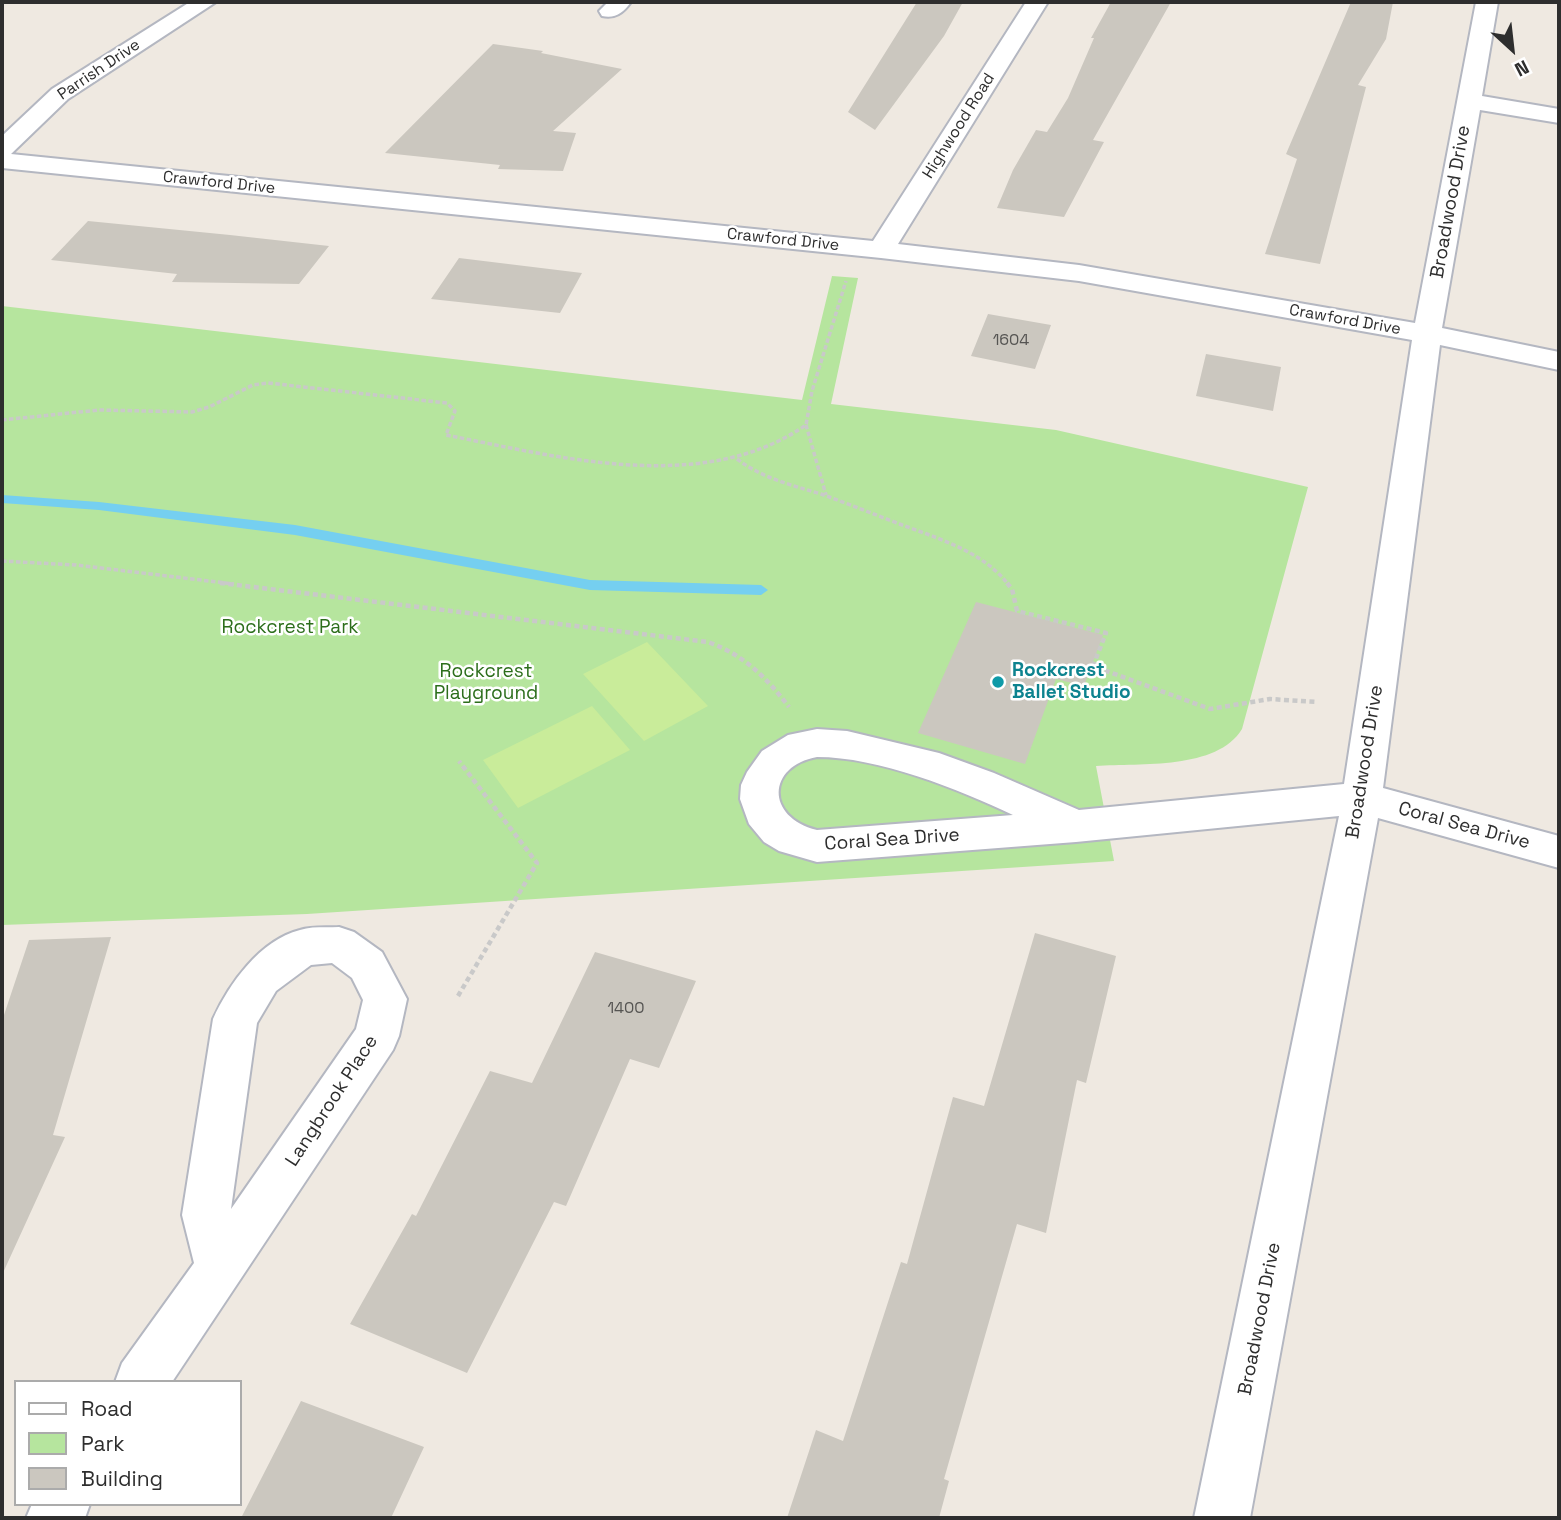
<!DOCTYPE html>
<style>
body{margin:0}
#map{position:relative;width:1561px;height:1520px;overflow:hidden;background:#efe9e1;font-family:"Space Grotesk",sans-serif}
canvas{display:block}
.frame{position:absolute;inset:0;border:4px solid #2e2e2e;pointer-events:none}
.legend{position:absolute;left:14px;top:1380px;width:228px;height:126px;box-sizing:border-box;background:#fff;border:2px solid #ababab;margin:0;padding:9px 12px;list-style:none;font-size:21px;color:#2e2e2e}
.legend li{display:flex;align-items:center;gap:14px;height:35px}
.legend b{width:35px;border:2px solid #ababab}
.north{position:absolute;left:1477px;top:14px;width:70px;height:70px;-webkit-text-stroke:5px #fff;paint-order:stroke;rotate:153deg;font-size:19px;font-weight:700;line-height:28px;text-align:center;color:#2e2e2e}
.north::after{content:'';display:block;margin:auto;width:24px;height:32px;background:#2e2e2e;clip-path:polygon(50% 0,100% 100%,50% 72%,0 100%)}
</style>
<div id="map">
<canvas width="1561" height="1520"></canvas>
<div class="frame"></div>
<ul class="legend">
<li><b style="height:9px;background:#fff"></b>Road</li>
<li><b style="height:19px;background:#b6e59e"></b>Park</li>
<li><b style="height:19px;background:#cbc7bf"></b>Building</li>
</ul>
<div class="north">N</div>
</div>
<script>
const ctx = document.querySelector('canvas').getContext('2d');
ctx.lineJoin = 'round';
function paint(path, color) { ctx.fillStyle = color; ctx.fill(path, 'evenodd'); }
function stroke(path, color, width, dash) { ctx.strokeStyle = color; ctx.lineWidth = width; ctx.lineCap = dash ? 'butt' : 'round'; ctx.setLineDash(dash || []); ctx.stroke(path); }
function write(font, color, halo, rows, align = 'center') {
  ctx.font = font + ' "Space Grotesk",sans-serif'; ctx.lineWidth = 5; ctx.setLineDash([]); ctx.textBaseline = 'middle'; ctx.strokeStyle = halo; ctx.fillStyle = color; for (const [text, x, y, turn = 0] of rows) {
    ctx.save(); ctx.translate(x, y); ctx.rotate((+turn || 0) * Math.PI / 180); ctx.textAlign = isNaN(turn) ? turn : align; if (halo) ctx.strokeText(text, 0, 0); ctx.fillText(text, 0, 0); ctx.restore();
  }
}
paint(new Path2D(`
 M832,276L858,278L831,404L1056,430L1308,487L1242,729C1217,770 1141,763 1096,766L1114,861L307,914L2,925V306L802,400Z`), '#b6e59e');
paint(new Path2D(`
 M647,642L708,706L644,741L583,674Z
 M592,706L630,750L518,808L483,760Z`), '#c9ec9a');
paint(new Path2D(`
 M2,495L99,502L295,525L590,580L761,585L768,590L761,595L590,590L295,535L99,510L2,503Z`), '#75cff0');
paint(new Path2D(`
 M917,2H963L944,36L875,130L848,112Z
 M1111,2H1171L1093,140L1104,142L1064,217L997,208L1013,170L1036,130L1047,132L1068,98L1094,38H1091Z
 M1351,2H1393L1386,39L1358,85L1366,87L1320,264L1265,254L1297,159L1286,154Z
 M493,44L543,51L541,53L622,69L553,131L576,133L563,171L498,169L500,165L385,153Z
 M88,221L230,235L329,246L299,284L172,282L177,274L51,260Z
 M459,258L582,273L560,313L431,299Z
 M988,314L1051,325L1035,369L971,356Z
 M1206,354L1281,367L1273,411L1196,396Z
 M976,602L1103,635L1084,686L1056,679L1025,764L918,733Z
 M1035,933L1116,956L1086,1083L1077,1080L1046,1233L1017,1224L944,1479L949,1481L939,1518H787L816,1430L843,1441L901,1262L907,1264L953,1097L984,1106Z
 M111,937L53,1135L65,1137L2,1275V1021L29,940Z
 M595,952L696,981L659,1068L630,1059L566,1206L554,1202L467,1373L350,1324L412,1214L416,1216L490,1071L532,1083Z
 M301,1401L424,1447L391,1518H241Z`), '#cbc7bf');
const minor = new Path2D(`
 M190,2H216L68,99L11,154L873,241L1026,2H1048L898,244L1079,265L1415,323L1476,2H1498L1482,96L1559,109V123L1480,110L1442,328L1559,352V370L1440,345L1383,788L1559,836V868L1378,818L1250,1518H1194L1339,816L1076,842L817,862L779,851L764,842L749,824L740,799L741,785L747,772L762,751L788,735L817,729L847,731L939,753L994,773L1079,810L1344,784L1412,340L1079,281L881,258L2,168V136L52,89ZM817,757C878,757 958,789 1013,815L817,830C765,817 767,766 817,757Z
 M608,2H631C623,13 615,19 602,16L599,11Z
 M339,927L354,932L382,952L407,999L399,1036L393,1050L172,1382H115L122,1363L194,1263L182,1215L213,1019C229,984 260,940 300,930C312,926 326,928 339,927ZM332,963L352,978L363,1000L356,1029L231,1209L257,1023L276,991L311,965Z
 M32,1504H90L85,1518H26Z`);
stroke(minor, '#b4b7c1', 4);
stroke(new Path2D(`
 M2,420L99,410L192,412L209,407L253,385L268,383L447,403L455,411L446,435C559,457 703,496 806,425L812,391L846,281
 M806,425L826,495
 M737,459C762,478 791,485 821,494C846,503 871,513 897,523C936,538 981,550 1008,584
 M2,561L76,565L234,584`), '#c9c9c9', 3.5, [4.5, 2.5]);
stroke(new Path2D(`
 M220,583L708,642C744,655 766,677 789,707
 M1007,583L1012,589L1017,611L1106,633L1093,666L1210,709L1270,699L1317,702
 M458,996L537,863L459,761`), '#c9c9c9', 4.5, [5, 3.5]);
paint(minor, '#fff');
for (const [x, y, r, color] of [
 [998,682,7,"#0f9aa8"]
]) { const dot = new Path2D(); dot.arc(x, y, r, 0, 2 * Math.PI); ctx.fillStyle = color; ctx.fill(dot); stroke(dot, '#fff', 2.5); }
write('16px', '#2e2e2e', '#fff', [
 ["Parrish Drive",99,70,-34],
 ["Highwood Road",959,126,-58],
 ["Crawford Drive",219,183,6],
 ["Crawford Drive",783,240,6],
 ["Crawford Drive",1345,320,10]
]);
write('16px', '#555452', null, [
 ["1604",1011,341],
 ["1400",626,1009]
]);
write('19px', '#2e2e2e', '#fff', [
 ["Broadwood Drive",1451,202,-80],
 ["Broadwood Drive",1365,762,-81],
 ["Coral Sea Drive",1464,826,15],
 ["Coral Sea Drive",892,840,-4],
 ["Langbrook Place",332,1101,-57],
 ["Broadwood Drive",1260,1319,-79]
]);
write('19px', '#2c6e1b', '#fff', [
 ["Rockcrest Park",290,628],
 ["Rockcrest",486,672],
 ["Playground",486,694]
]);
write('bold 19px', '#0d838f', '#fff', [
 ["Rockcrest",1012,671],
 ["Ballet Studio",1012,693]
], 'left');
</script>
